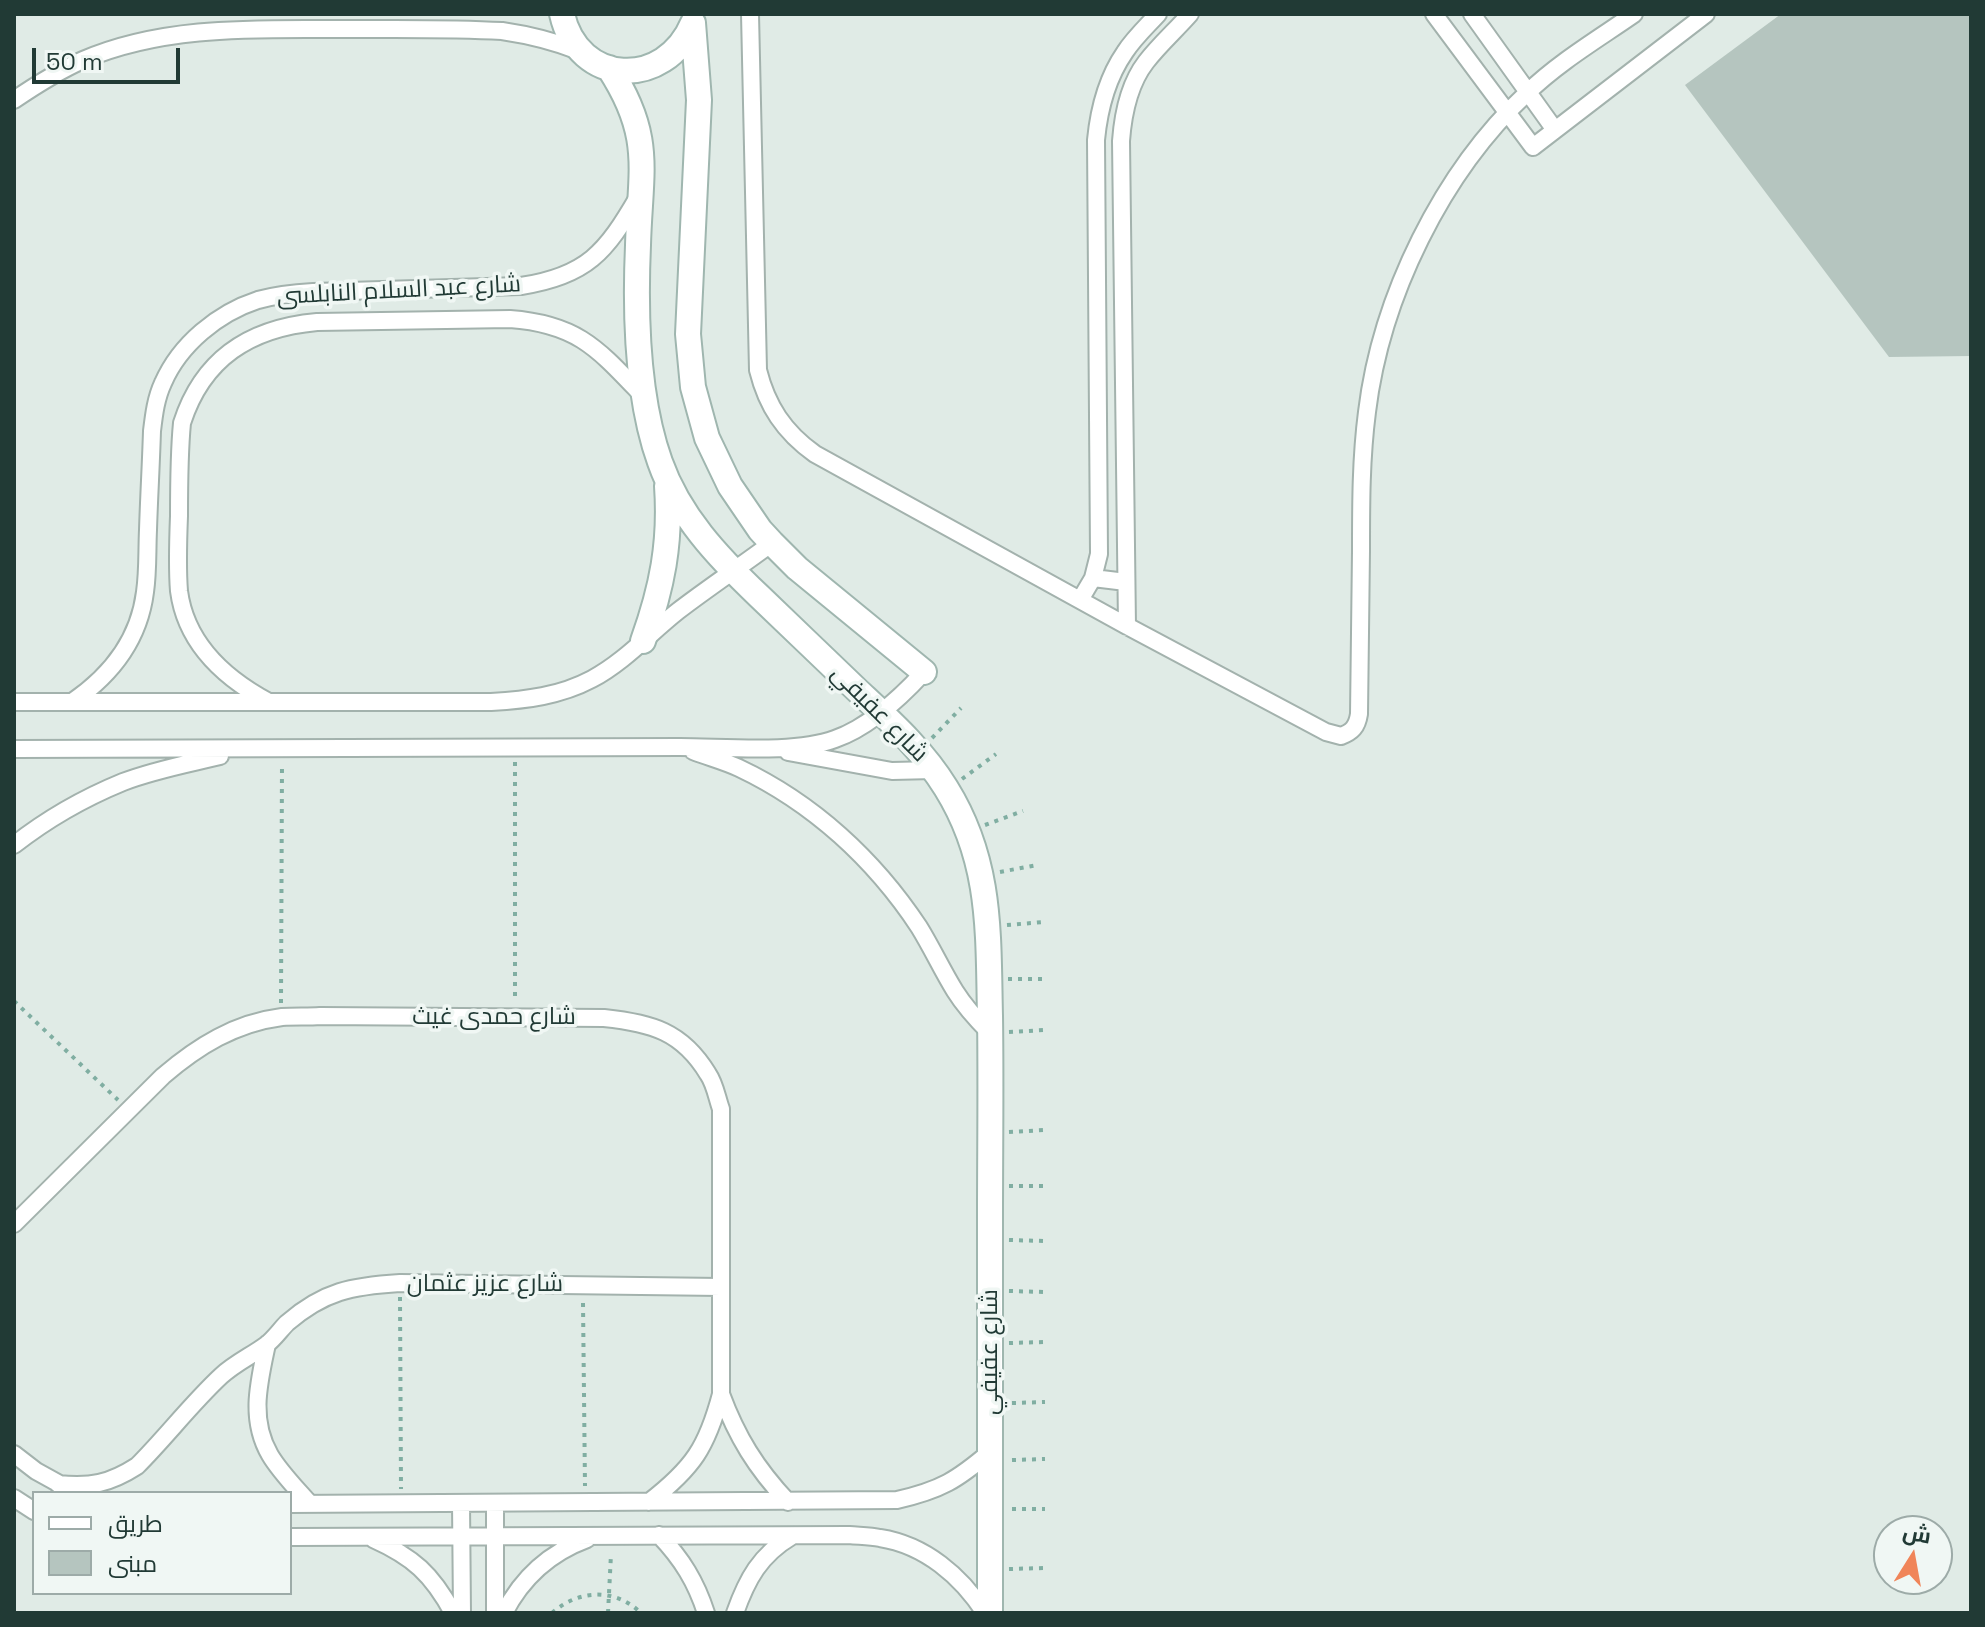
<!DOCTYPE html>
<meta charset="utf-8">
<style>
body{margin:0}
#map{position:relative;width:1985px;height:1627px;overflow:hidden;background:#e0ebe6;font-family:"Space Grotesk",Cairo,sans-serif}
canvas{display:block}
.frame{position:absolute;inset:0;border:16px solid #213a35;pointer-events:none}
.legend{position:absolute;left:32px;top:1491px;width:260px;height:104px;box-sizing:border-box;background:#f0f7f4;border:2px solid #9daba8;margin:0;padding:10px 14px;list-style:none;font-size:24px;color:#213a35}
.legend li{display:flex;align-items:center;gap:16px;height:40px}
.legend b{width:40px;border:2px solid #9daba8}
.north{position:absolute;left:1873px;top:1515px;width:80px;height:80px;box-sizing:border-box;background:#f0f7f4;border:2px solid #9daba8;border-radius:50%;rotate:11deg;font-size:22px;font-weight:700;line-height:32px;text-align:center;color:#213a35}
.north::after{content:'';display:block;margin:auto;width:28px;height:36px;background:#f08559;clip-path:polygon(50% 0,100% 100%,50% 72%,0 100%)}
.scale{position:absolute;left:32px;top:48px;width:148px;height:36px;box-sizing:border-box;border:4px solid #213a35;border-top:0;padding-left:10px;font-size:24px;line-height:28px;white-space:nowrap;color:#213a35;-webkit-text-stroke:6px #f0f7f4;paint-order:stroke}
</style>
<div id="map">
<canvas width="1985" height="1627"></canvas>
<div class="frame"></div>
<ul class="legend">
<li><b style="height:10px;background:#fff"></b>طريق</li>
<li><b style="height:22px;background:#b5c5bf"></b>مبنى</li>
</ul>
<div class="north">ش</div>
<div class="scale">50 m</div>
</div>
<script>
const ctx = document.querySelector('canvas').getContext('2d');
ctx.lineJoin = 'round';
function paint(path, color) { ctx.fillStyle = color; ctx.fill(path, 'evenodd'); }
function stroke(path, color, width, dash) { ctx.strokeStyle = color; ctx.lineWidth = width; ctx.lineCap = dash ? 'butt' : 'round'; ctx.setLineDash(dash || []); ctx.stroke(path); }
function write(font, color, halo, rows, align = 'center') {
  ctx.font = font + ' "Space Grotesk",Cairo,sans-serif'; ctx.lineWidth = 7; ctx.setLineDash([]); ctx.textBaseline = 'middle'; ctx.strokeStyle = halo; ctx.fillStyle = color; for (const [text, x, y, turn = 0] of rows) {
    ctx.save(); ctx.translate(x, y); ctx.rotate((+turn || 0) * Math.PI / 180); ctx.textAlign = isNaN(turn) ? turn : align; if (halo) ctx.strokeText(text, 0, 0); ctx.fillText(text, 0, 0); ctx.restore();
  }
}
paint(new Path2D(`
 M1781,14H1971V356L1889,357L1685,85Z`), '#b5c5bf');
const street = new Path2D(`
 M750,14L758,370C767,406 784,432 815,454L1127,626L1326,732L1341,736C1352,732 1357,727 1359,714C1360,660 1360,605 1361,551C1361,504 1361,458 1367,412C1381,297 1442,172 1527,93C1559,62 1598,39 1634,14
 M1434,14L1533,147L1706,14
 M1472,14L1555,130
 M14,100C36,85 58,71 83,60C164,25 256,29 343,29C396,29 449,28 502,31C529,35 554,41 579,51
 M1093,578L1126,582
 M1080,600L1093,578L1099,554L1096,140C1099,109 1107,78 1125,52C1134,38 1147,26 1158,14
 M1127,626L1121,141C1123,114 1129,84 1146,62C1159,45 1176,30 1190,14
 M14,702H491C526,700 560,696 592,679C624,662 649,634 678,611C708,588 741,566 772,543
 M72,702C110,676 139,640 145,592C148,572 147,551 148,530C149,497 151,464 152,431C154,414 156,398 163,383C180,344 218,313 258,300C276,295 295,293 313,292L521,286C587,276 606,252 638,197
 M269,702C224,678 186,644 179,591C177,566 178,541 179,516C179,485 179,454 182,423C203,358 250,328 317,322L510,319C578,324 598,349 643,396
 M14,749L680,747C725,747 794,754 835,739C867,728 901,697 924,672
 M693,751C708,757 724,761 739,768C813,803 874,859 919,927C932,948 942,970 955,991C965,1007 977,1020 990,1033
 M788,752L892,771L934,770
 M14,845C47,819 84,798 123,782C154,770 187,764 220,756
 M14,1224L163,1076C198,1046 235,1023 282,1017C295,1016 308,1017 320,1016L604,1018C651,1023 682,1031 708,1074C715,1084 717,1098 721,1109V1394C707,1447 693,1468 649,1502
 M267,1344C259,1382 249,1419 270,1455C280,1472 296,1488 310,1504
 M721,1394C737,1437 756,1468 788,1502
 M14,1454L36,1471L65,1487
 M58,1484C91,1487 109,1484 137,1466C166,1437 191,1404 221,1376C235,1363 251,1356 266,1345C274,1339 280,1330 287,1323C324,1291 352,1286 400,1283L721,1287
 M14,1498L34,1511
 M461,1503L462,1613
 M290,1504L897,1500C941,1490 957,1480 990,1452
 M659,1535C682,1559 696,1582 706,1613
 M290,1537L849,1535C859,1536 870,1536 880,1538C925,1545 961,1576 985,1613
 M373,1539C413,1557 432,1574 453,1613
 M495,1613V1503
 M504,1613C522,1578 549,1553 587,1539
 M735,1613C747,1579 760,1555 792,1536`);
const secondary = new Path2D(`
 M562,14C578,86 665,90 693,23
 M693,23L699,100L688,334L693,387L707,438L730,486L760,530L772,543L797,568L924,672
 M609,68C654,137 640,170 638,245C635,313 637,398 660,462C679,516 718,557 759,596C791,627 824,658 856,689C889,720 922,749 946,788C992,862 988,933 990,1016C991,1083 990,1150 990,1218C990,1349 991,1481 990,1613
 M643,641C662,588 671,543 667,486`);
stroke(street, '#a3b2ad', 20);
stroke(secondary, '#9fb6af', 28);
stroke(new Path2D(`
 M932,738L961,708
 M515,762V1001
 M962,779L996,754
 M985,825L1023,811
 M1000,872L1037,865
 M1007,925L1044,922
 M1008,979H1045
 M14,1001L118,1100
 M281,1003L282,763
 M1009,1032L1045,1030
 M1009,1132L1045,1130
 M1009,1186H1045
 M1009,1240L1045,1241
 M1009,1291L1045,1292
 M400,1297L401,1489
 M583,1303L585,1486
 M1009,1343L1045,1342
 M1012,1403L1045,1402
 M1012,1460L1045,1459
 M1012,1509H1045
 M1009,1569L1045,1568
 M552,1613C579,1589 615,1588 641,1613
 M608,1613L611,1554`), '#80aea2', 4, [4, 6]);
stroke(street, '#fff', 16);
stroke(secondary, '#fff', 24);
write('24px', '#213a35', '#f0f7f4', [
 ["شارع عبد السلام النابلسى",399,291,-3],
 ["شارع عفيفي",879,714,45],
 ["شارع حمدى غيث",494,1017],
 ["شارع عزيز عثمان",485,1284],
 ["شارع عفيفي",990,1352,-90]
]);
</script>
